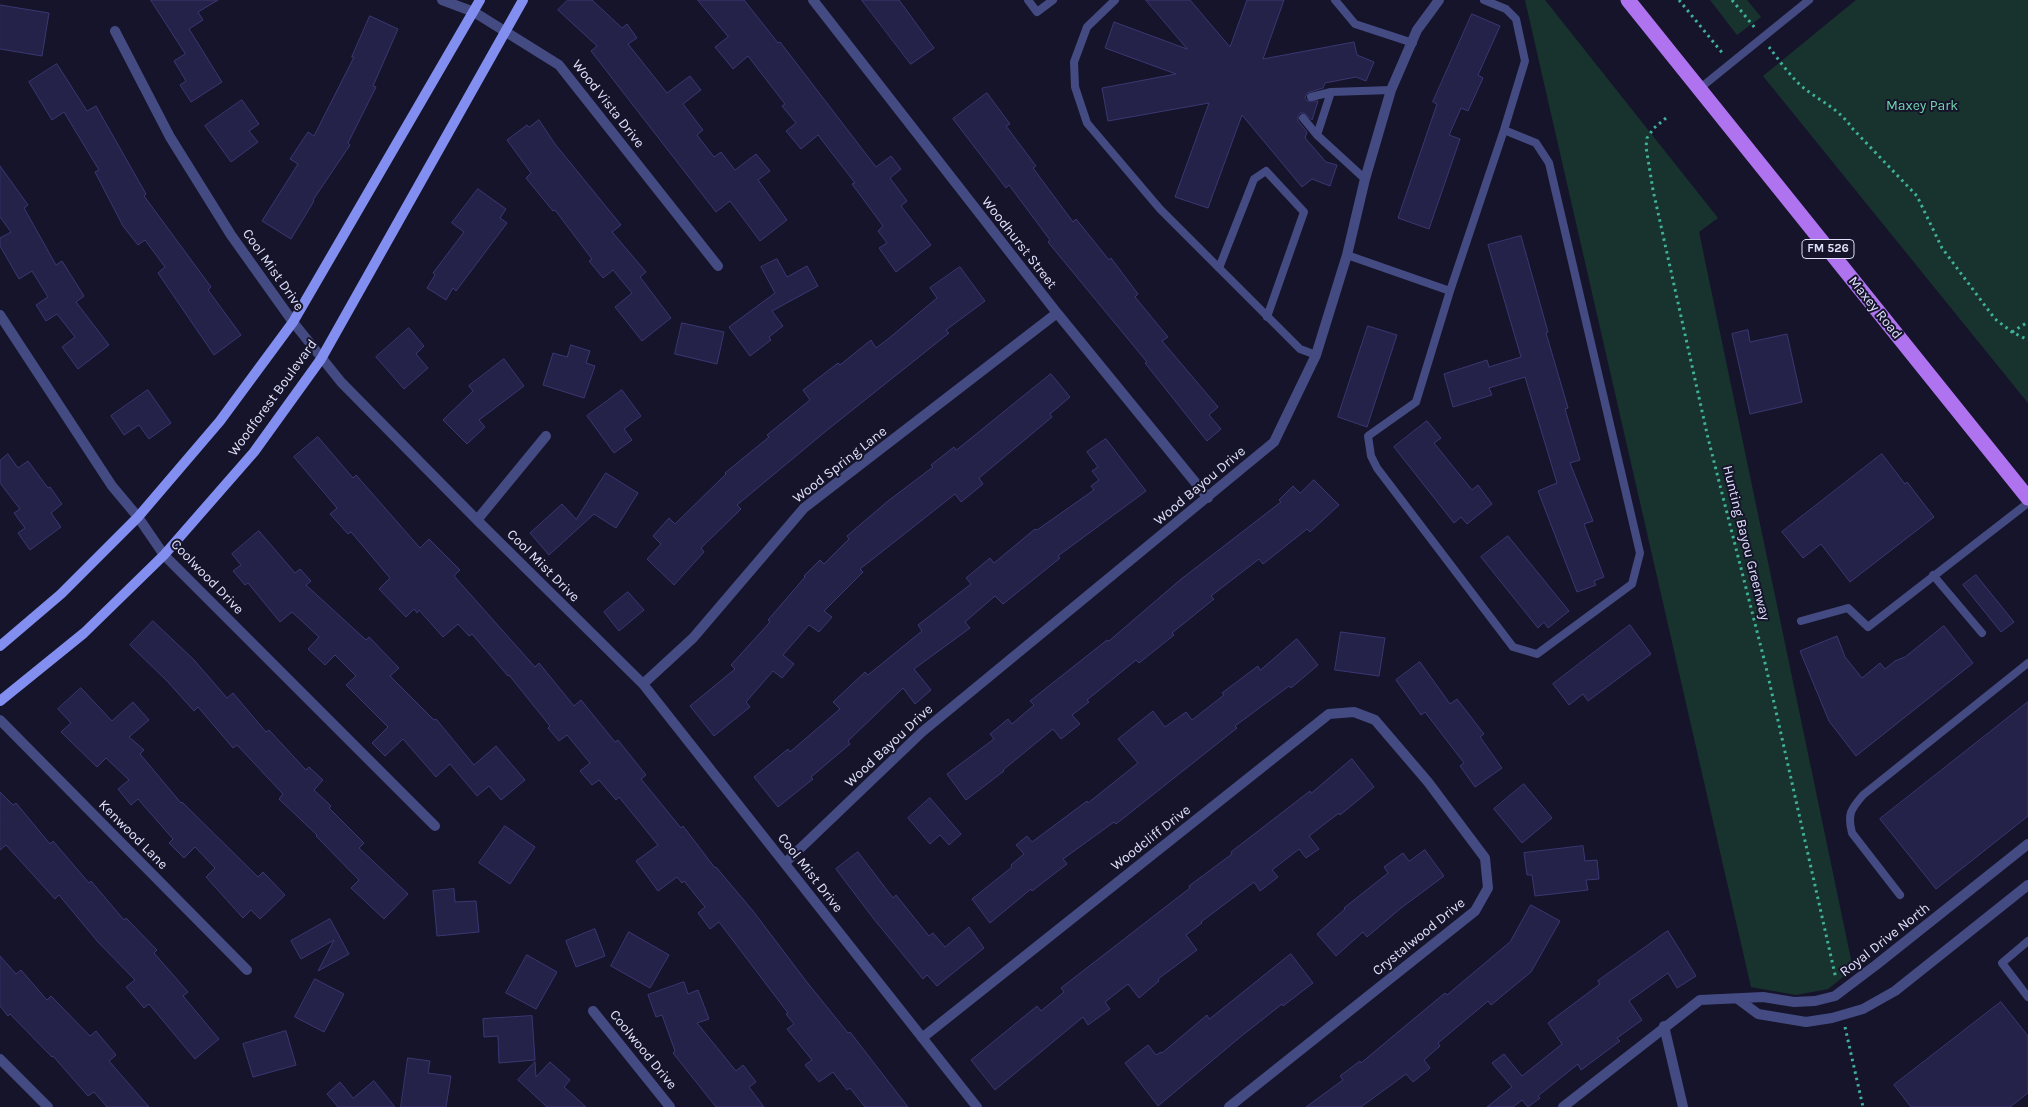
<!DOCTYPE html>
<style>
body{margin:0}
canvas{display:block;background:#15142a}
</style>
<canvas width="2028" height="1107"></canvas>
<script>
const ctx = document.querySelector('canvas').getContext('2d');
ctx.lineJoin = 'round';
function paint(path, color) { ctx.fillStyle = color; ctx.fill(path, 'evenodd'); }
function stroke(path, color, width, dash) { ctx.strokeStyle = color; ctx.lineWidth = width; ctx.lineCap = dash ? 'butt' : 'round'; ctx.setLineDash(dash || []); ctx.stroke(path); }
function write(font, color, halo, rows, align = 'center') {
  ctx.font = font + ' Karla,sans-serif'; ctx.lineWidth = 4; ctx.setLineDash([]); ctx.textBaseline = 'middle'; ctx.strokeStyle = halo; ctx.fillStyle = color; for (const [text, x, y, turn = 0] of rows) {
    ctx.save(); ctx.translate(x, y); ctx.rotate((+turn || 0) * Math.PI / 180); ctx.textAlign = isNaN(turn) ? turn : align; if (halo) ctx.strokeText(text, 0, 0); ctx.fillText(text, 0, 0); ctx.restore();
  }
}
paint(new Path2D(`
 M1525,0H1545L1718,218L1699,232L1853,969L1828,989L1796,995L1751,987Z
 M1710,0H1747L1761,17L1737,35Z
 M1856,0H2028V403L1763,76Z`), '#18332e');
const building = new Path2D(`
 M151,0H218L198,12L203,20L189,29L222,82L191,102L180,85L186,81L174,61L185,54Z
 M568,0H592L622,28L627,24L637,38L628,44L667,93L690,76L701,90L683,104L703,130L697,135L714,157L721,152L735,170L756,154L770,171L758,180L787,220L760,241L730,201L716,212L591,51L597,46L558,10Z
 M698,0H744L778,43L780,42L876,167L891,156L901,169L890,178L907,201L901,206L931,245L896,272L879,248L887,243L878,231L883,226L852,184L855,183L818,135L801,149L786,131L796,123L782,106L785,104L748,56L733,69L715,47L728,37Z
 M862,0H899L934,48L911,64Z
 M1146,0H1190L1230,47L1247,0H1284L1263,59L1354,42L1357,55L1374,62L1366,81L1356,77L1325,83L1323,88L1307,93L1305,98L1307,101H1318L1312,120L1304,113H1300L1298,116V121L1307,132L1305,138L1326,162L1337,165L1330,186L1312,179L1302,187L1242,115L1208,208L1175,197L1209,103L1108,121L1102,88L1176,74L1105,48L1114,22L1187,49Z
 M0,5L49,13L42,56L0,49Z
 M1472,14L1500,26L1478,75L1483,78L1468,111L1461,108L1449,135L1460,139L1429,229L1398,218L1437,104L1433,102Z
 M370,16L398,29L373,86L376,87L348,143L350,145L313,200L314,201L291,239L262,221L298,164L290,159L308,132L314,136L354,57H352Z
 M57,64L87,111L96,106L146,194L144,196L211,287L208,290L241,335L214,355L158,273L165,267L145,240L138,245L123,226L95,172L99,170L64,112L52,120L29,82Z
 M987,93L1010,124L1006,126L1036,166L1033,168L1073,222L1076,219L1109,260L1111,258L1138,294L1135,297L1168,337L1162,341L1218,407L1209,415L1221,429L1207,441L1145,363L1147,362L1048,242L1050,240L1009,185L1006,188L953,119Z
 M242,100L259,124L249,131L258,142L231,162L205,126Z
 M539,120L555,144L621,225L612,232L646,272L640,277L671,318L642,341L615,307L632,293L613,270L603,278L589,261L592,259L555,210L553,211L526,178L531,173L507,140L527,125L529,127Z
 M0,166L28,205L24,208L56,265L62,261L84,296L76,302L109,345L78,369L62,347L75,337L57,314L46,321L36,305L48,297L32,271L19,279L0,246V238L11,232L0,217Z
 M478,189L506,209L500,218L507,223L456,291L453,288L446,300L427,288L435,275L433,273L464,232L452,223Z
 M1521,236L1548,332L1546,333L1568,408L1565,409L1580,460L1570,463L1593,521L1584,524L1604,577L1594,581L1596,585L1577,592L1538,491L1557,483L1525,377L1489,388L1492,395L1453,407L1444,374L1487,360L1489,367L1521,357L1488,245Z
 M777,259L787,277L807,266L818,286L772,311L783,326L769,337L771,340L750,356L729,327L775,293L761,267Z
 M960,267L985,301L946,330L949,333L826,431L737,505L741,509L701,548L704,552L674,585L647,559L661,544L653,536L669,518L675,524L726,474L725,473L769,437L767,435L810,400L803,390L838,363L840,365L871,340L876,348L888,339L937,298L930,288Z
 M682,323L724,332L717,364L675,354Z
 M1368,326L1397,335L1367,427L1338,417Z
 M409,328L424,346L416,354L428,368L404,389L376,357Z
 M1748,330L1750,342L1787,334L1802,402L1750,414L1732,334Z
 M571,345L590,351L586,363L595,366L584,398L543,385L553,353L567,357Z
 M504,359L524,386L479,420L485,427L467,444L443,420L473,391L469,386Z
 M1051,374L1070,397L1050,414L1052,417L979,478L983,484L961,502L955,494L860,569L863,572L824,611L832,617L819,632L809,625L783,655L794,664L782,678L773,671L746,702L750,707L714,736L690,706L735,669L731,665L770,622L768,620L805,577L804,576L820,560L824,564L849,539L847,536L888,501L933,467L931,465L954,447L956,450Z
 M148,390L171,423L149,439L139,425L124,435L111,416Z
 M622,390L641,416L624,429L632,440L614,453L587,416Z
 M1427,421L1441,438L1434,443L1472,490L1478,485L1492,504L1467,524L1461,517L1454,523L1394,447Z
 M318,437L353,478L356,475L420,548L429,539L460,570L454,576L535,667L539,663L574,706L581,700L615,742L618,740L646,775L641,779L681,828L683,826L715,868L716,867L753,911L806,981L848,1033L850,1032L908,1107H865L850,1088L847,1090L833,1072L819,1082L805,1065L812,1060L787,1029L794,1024L786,1014L788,1013L719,922L710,929L698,913L705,907L684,881L682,883L677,877L658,891L636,861L658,845L619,797L616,800L599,780L592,785L580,771L590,763L567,735L559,741L548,728L550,726L509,675L508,676L472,634L469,636L458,624L443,637L419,610L417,613L414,609L406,617L379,589L390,578L351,532L348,534L330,514L337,508L294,457Z
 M1106,439L1146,491L1058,556L1060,558L1003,604L995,596L965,622L970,628L914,669L931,690L915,704L903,688L848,741L850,744L811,777L813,779L778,807L754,777L788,749L790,752L840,709L833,702L865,672L868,675L922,631L918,625L971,584L966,578L990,558L994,563L1035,529L1037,530L1094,490L1091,486L1099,480L1092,471L1098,467L1087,452Z
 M8,454L18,468L28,461L48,488L50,487L62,504L51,513L61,527L30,550L18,533L25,528L14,513L20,509L0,483V461Z
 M1882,454L1905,484L1907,482L1934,517L1850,582L1821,544L1803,558L1782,532Z
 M606,473L638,493L616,528L594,514L549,555L530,533L562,504L576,519Z
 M1314,480L1339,505L1310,532L1307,529L1263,564L1259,559L1211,596L1214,599L1172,633L1174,635L1139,663L1136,660L1087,700L1089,702L1072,715L1080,724L1061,739L1053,729L1003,770L1004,771L966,800L947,774L994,739L990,734L1008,719L1012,724L1034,705L1030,701L1107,640L1109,641L1180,580L1281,502L1279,500L1293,486L1300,493Z
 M259,531L295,573L300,569L311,581L306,585L366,640L369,637L399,668L390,676L434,720L436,719L474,765L496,746L525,780L501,800L489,786L477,796L450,764L436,777L403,739L385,756L372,743L388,727L346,685L356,676L335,655L325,665L308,649L319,637L292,612L280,622L248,583L245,585L233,571L241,565L232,554Z
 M1508,536L1569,611L1548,628L1544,622L1538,628L1481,557Z
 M1976,575L2014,622L2001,632L1963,585Z
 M628,592L644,610L619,631L604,612Z
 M153,621L194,660L227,698L233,693L266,732L269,730L306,770L309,767L323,780L314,790L331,806L329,808L364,843L359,848L408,894L384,919L351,888L359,880L316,836L317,835L279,799L283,794L237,745L233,748L198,707L194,711L168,682L130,645Z
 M1630,625L1651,654L1588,701L1583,694L1569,705L1553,684Z
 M1944,626L1973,663L1856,756L1829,721L1800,651L1837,636L1845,657L1862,678L1880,663L1885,669L1895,661L1905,657Z
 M1341,632L1385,638L1379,676L1335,670Z
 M1297,639L1318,665L1291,688L1289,686L1235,726L1237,728L1116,824L1114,822L1063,859L1067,864L1032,891L1031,889L990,923L972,899L1012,867L1011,865L1024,854L1016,845L1027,836L1032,842L1087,801L1088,803L1138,763L1118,739L1153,711L1165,727L1186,712L1192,720L1224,695L1222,693L1258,666L1260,670Z
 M1420,662L1450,704L1457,699L1484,734L1480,737L1502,768L1475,787L1460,766L1464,763L1425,712L1421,715L1396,680Z
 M81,688L112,721L133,702L149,720L129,737L144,750L140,754L181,803L182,802L258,877L263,872L285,895L260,919L251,910L243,918L206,877L215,868L195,847L184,858L169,843L173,839L138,799L131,805L118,789L129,780L106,758L97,767L61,732L71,723L58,709Z
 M2028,702V816L1936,889L1880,819Z
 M1352,759L1374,787L1340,815L1339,813L1309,836L1319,849L1306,858L1299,849L1272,870L1278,877L1260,891L1254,882L1201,922L1202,923L1186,935L1197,950L1158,979L1159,981L1139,998L1128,984L1105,1002L1110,1009L1088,1025L1083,1017L995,1090L971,1060L1037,1006L1041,1011L1064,992L1061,988L1190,888L1189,886L1232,854L1231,852L1310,791L1311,793Z
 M1524,784L1552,818L1522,843L1494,809Z
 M0,792L13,805L16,803L50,844L53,841L89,883L91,881L124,920L126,918L157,950L154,953L188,992L183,996L219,1039L195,1059L149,1004L144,1008L126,987L135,980L98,942L59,895L55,899L6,845L0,850Z
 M930,798L961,834L949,845L940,835L930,844L908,818Z
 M505,826L535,847L510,884L479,863Z
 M1583,846L1585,861L1597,860L1599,879L1586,880L1588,890L1535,896L1532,875H1527L1524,853Z
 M1425,850L1444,876L1401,908L1367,937L1363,932L1336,956L1317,934L1345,909L1344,908L1388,873L1384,867L1403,853L1409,861Z
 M858,852L893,898L896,895L929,936L933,933L945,947L969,927L984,948L937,986L927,975L923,979L873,918L836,869Z
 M454,889L455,902L476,901L479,932L437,936L433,891Z
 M1531,905L1560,921L1531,972L1491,1005L1488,1001L1438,1043L1440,1046L1424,1060L1430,1068L1413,1082L1406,1074L1361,1107H1306L1343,1080L1340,1076L1360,1061L1361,1063L1416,1017L1445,993L1447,995L1510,942Z
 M330,919L349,954L318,971L334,940L301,959L291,941Z
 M595,929L605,956L576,967L566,941Z
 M1668,931L1696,976L1677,988L1668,973L1629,1001L1642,1020L1617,1038L1620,1041L1581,1070L1578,1064L1538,1096L1540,1098L1528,1107L1522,1100L1513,1107H1487L1512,1087L1492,1063L1504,1054L1522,1076L1562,1044L1548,1023L1600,984L1598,981Z
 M629,932L669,955L650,988L611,966Z
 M1291,954L1313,983L1283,1006L1282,1004L1239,1038L1158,1106L1125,1063L1148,1045L1156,1055L1161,1052L1162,1053L1207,1015L1209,1019Z
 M527,955L557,972L536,1009L506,993Z
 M0,956L16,974L21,970L47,1000L51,996L90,1036L96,1031L116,1055L109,1061L149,1107H107L94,1092L88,1096L53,1056L52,1057L10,1014L8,1016L0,1006Z
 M315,979L344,994L324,1032L295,1017Z
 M684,982L688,994L698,990L709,1019L697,1023L736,1071L743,1065L756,1082L749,1087L764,1107H716L673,1053L675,1051L662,1015L656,1017L648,995Z
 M2001,1002L2028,1036V1093L2010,1107H1911L1894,1085Z
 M532,1016L535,1060L499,1063L498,1036L484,1037L483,1019Z
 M286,1031L296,1065L253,1077L243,1044Z
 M408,1058L430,1061L428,1073L451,1076L446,1107H401Z
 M535,1062L536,1077L550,1062L570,1080L564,1087L586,1107H547L518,1080Z
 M374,1081L395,1107H338L327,1094L340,1082L353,1098Z`);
paint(building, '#242249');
stroke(building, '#3a3772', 1);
stroke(new Path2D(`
 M1679,0L1724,55
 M1732,0L1755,28
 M1769,47C1778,59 1793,80 1805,89C1822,102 1840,110 1852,128L1917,196L1942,248L1995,319L2012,332L2028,340
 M1666,118L1654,128L1647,138L1646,147L1653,190L1708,438L1766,667L1836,979
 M2012,332L2028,322
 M1845,1027L1863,1107`), '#3fb199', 3, [2.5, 4]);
stroke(new Path2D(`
 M1028,0L1037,12L1053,0
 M1115,0L1087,27L1074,62L1075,87L1087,123L1160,209L1300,349L1316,355
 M1335,0L1355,24L1413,43
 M1699,89L1809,0
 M1311,97L1331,92
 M1303,118L1317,135
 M1365,179L1317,135L1331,92L1391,90
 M1347,255L1450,291L1416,402L1368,436L1371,456L1377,468L1513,647L1537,654L1632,584L1640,553L1549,163L1536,143L1504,130L1525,61L1516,19L1506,9L1484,0
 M1219,268L1254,179L1266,171L1304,212L1267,317
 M1450,291L1504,130
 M1933,575L1982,633
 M1801,621L1848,608L1868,627L2028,503
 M1900,895L1852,833C1847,814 1851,809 1863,795L2028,663
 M2028,941L2002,963L2028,997`), '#444b83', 8);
stroke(new Path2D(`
 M442,0L474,12L559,65L718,266
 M813,0L1057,313L1208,498
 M115,31L170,137L231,235L293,322L341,382L477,520L643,684L977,1107
 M0,315L112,486L138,517L164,555L435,826
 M477,520L546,436
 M643,684L693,638L804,508L1057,313
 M0,720L247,970
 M785,863L922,732L1274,442L1316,355L1347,255L1365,179L1391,90L1417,30L1439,0
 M1738,999L1758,1014L1806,1022L1832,1018L1863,1009L1895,991L2028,885
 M593,1011L670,1107
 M1664,1026L1683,1107
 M922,1038L1329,714L1354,712L1375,720L1428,782L1485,858L1488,888L1475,911L1229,1107
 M0,1059L48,1107
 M1563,1107L1700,1000L1763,997L1794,1002L1815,1001L1835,996L1876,965L2028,844`), '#444b83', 10);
stroke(new Path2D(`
 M0,646L61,594L138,517L220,421L293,322L480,0
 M0,701L84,633L164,555L254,452L321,359L523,0`), '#828ff1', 10);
stroke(new Path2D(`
 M1628,0L2028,498`), '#af73f0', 15);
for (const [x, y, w] of [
 [1828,249,52]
]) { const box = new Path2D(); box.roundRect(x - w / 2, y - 9.5, w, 19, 4); ctx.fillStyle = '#15142a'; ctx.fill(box); stroke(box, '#e0e1fc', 1); }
write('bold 12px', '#e0e1fc', null, [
 ["FM 526",1828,249]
]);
write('14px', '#e0e1fc', '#15142a', [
 ["Wood Vista Drive",608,104,52],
 ["Woodhurst Street",1019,243,52],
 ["Cool Mist Drive",273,270,55],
 ["Maxey Road",1875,308,51],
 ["Woodforest Boulevard",273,398,-54],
 ["Wood Spring Lane",840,465,-38],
 ["Wood Bayou Drive",1200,486,-40],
 ["Hunting Bayou Greenway",1746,543,76],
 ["Cool Mist Drive",543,566,45],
 ["Coolwood Drive",207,577,46],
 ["Wood Bayou Drive",889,746,-43],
 ["Kenwood Lane",133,835,45],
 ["Woodcliff Drive",1151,838,-38],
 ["Cool Mist Drive",810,873,52],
 ["Crystalwood Drive",1419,937,-39],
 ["Royal Drive North",1885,940,-38],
 ["Coolwood Drive",643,1050,51]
]);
write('14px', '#73d5ae', '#15142a', [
 ["Maxey Park",1922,106]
]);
</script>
